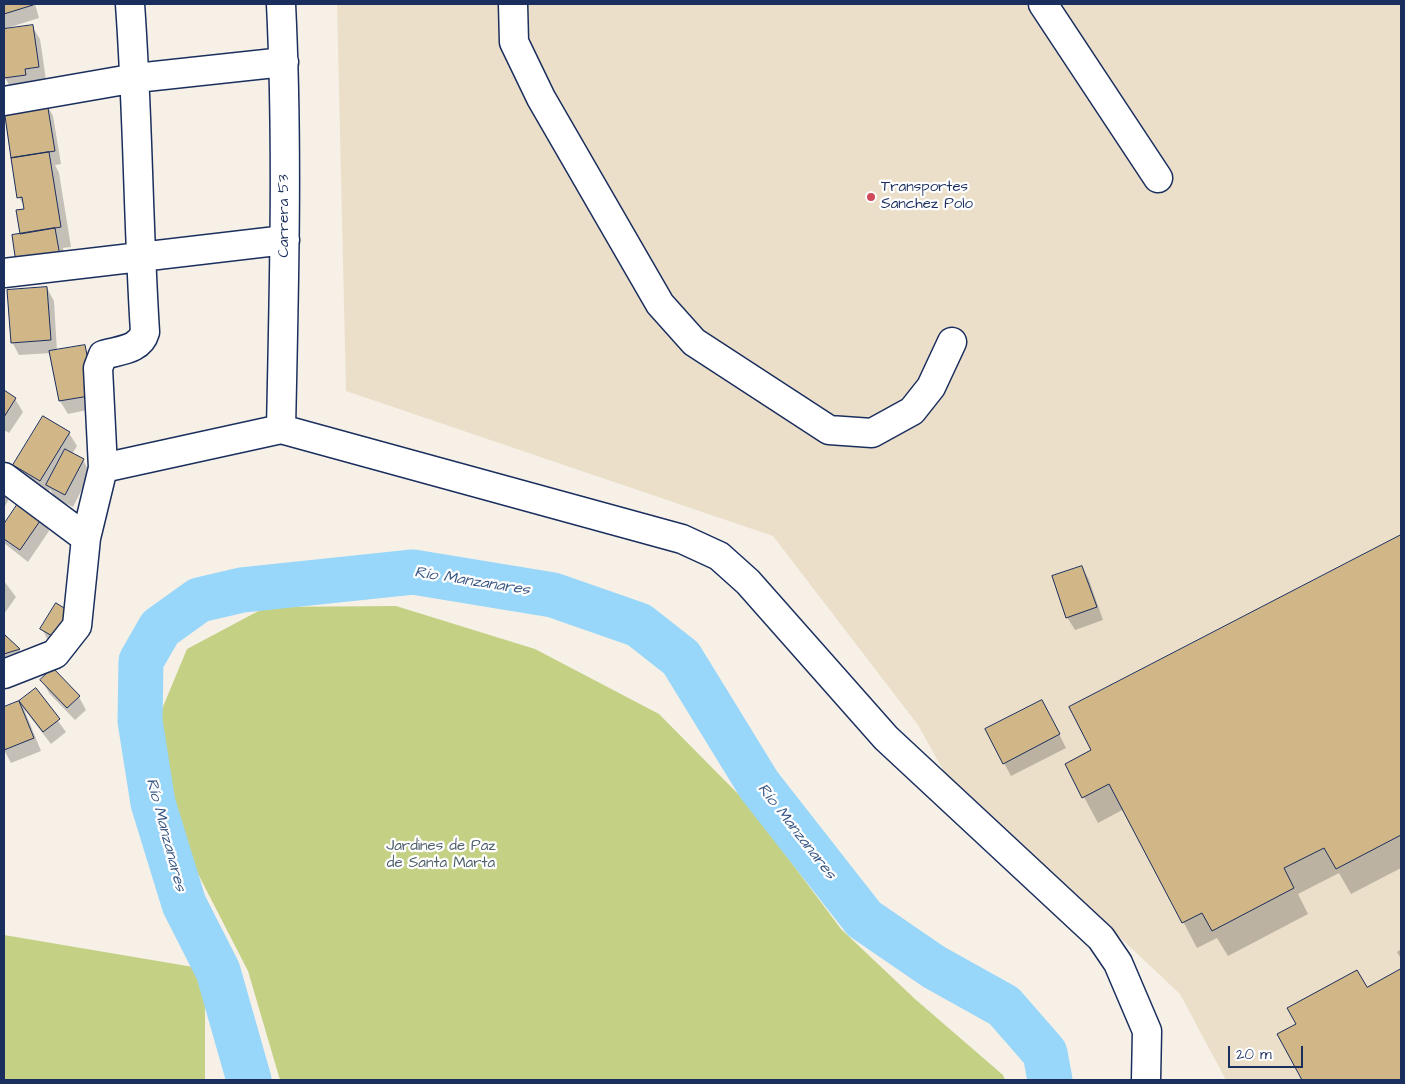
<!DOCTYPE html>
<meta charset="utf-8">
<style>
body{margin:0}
#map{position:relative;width:1405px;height:1084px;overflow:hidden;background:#f6f0e7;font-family:"Architects Daughter",sans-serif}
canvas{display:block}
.frame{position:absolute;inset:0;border:5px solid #1b2f5e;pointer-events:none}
.scale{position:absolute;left:1228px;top:1046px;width:75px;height:22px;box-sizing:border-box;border:2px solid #1b2f5e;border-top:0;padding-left:6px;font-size:15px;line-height:18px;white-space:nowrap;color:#1b2f5e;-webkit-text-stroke:4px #fff;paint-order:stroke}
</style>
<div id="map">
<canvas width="1405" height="1084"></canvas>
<div class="frame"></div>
<div class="scale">20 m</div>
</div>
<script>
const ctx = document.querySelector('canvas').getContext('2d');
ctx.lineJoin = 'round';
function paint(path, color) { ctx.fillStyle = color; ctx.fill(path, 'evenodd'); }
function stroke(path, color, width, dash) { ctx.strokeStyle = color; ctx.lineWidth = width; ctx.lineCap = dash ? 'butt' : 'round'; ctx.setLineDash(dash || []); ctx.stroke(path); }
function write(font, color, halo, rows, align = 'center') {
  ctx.font = font + ' "Architects Daughter",sans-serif'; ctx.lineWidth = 4.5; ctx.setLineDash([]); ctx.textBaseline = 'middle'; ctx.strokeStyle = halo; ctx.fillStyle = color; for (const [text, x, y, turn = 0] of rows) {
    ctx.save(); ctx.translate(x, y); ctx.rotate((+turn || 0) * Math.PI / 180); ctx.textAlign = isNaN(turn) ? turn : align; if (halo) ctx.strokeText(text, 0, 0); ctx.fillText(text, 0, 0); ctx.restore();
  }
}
paint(new Path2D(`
 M337,4H1401V1080H1226L1180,994L944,772L918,725L773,536L346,391Z`), '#ebdfca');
paint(new Path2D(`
 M396,606L535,649L659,714L746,802L841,929L915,999L1003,1075L1005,1080H280L248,971L194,866L158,789L157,721L187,649L266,607Z
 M4,935L205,969V1080H4Z`), '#c4d185');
paint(new Path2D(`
 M4,4H35L39,18L4,29Z
 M32,26L40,39L46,80L32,81L33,88L13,91L5,78L4,69V31Z
 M46,103L53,116L61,164L55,165L59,173L71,247L63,248L67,269L22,235L26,210L19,197L4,111Z
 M47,288L54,301L57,351L84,346L91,359L101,407L68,414L60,401L51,353L19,355L12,342Z
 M4,391L15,399L23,412L9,433L4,430Z
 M44,418L69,433L77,446L72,454L83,460L90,473L73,507L55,498L50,489L48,493L22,478L15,465Z
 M4,483L11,495L4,508Z
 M19,504L41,518L49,531L28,562L4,543V526Z
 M1401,537V868L1351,894L1339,873L1298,894L1308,914L1228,956L1217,938L1197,948L1124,809L1098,823L1084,797L1093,750L1070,707Z
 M1082,567L1089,580L1103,620L1075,630L1067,617Z
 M4,581L16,597L4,614Z
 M68,612L61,649L49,642L42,629Z
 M4,637L19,649L26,662L4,670Z
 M53,670L79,697L86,710L75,720L49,693L42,680Z
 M35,690L66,732L51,744L24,709L41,751L11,763L4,750V708L19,702Z
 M1049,714L1066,748L1011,776L1004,763Z
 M1401,949V959L1397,952Z
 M1401,971V1080H1304L1279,1034Z`), '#0003');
stroke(new Path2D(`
 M249,1080L218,971L184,904L153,803L140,721L141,661L160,628L199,600L242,590L413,572L553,595L639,625L681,658L759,785L864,919L934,967L1004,1006L1045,1053L1050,1080`), '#98d7fa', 45);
const building = new Path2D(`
 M4,4H32L33,5L4,14Z
 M33,25L39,67L25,69L26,75L4,78V29Z
 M47,102L55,151L11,158L4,109Z
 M49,152L61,227L20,234L16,210L24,209L22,197L17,198L11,158Z
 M55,228L60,256L16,263L12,235Z
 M47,287L51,340L11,343L7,290Z
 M85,345L95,395L59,401L49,351Z
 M4,390L16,398L4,417Z
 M43,416L70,432L40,481L13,465Z
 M65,449L84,459L65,495L46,485Z
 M19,502L42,518L20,550L4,539V524Z
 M1401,535V835L1336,869L1324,848L1284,868L1294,888L1212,931L1202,913L1182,923L1109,784L1082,798L1065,764L1091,750L1069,707Z
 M1082,566L1097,607L1066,618L1052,576Z
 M56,603L69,611L54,637L40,629Z
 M5,635L20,649L4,654Z
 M53,668L80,696L67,708L40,680Z
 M36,688L60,719L43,732L19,701Z
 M1042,700L1060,734L1003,764L985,729Z
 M19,701L34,738L4,750V707Z
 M1401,969V1080H1302L1277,1034L1296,1024L1287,1008L1357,970L1367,987Z`);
paint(building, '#d1b687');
stroke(building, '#1b2f5e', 1);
const minor = new Path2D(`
 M513,4L514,42L541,98L660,304L694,342L829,430L872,433L912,411L931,387L952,342
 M1043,4L1158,178
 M4,101L136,78L284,62
 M4,273L285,240
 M281,429C284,287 288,145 281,4
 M103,468L98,368L103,355C120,350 140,350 145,332C138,223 138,113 130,4
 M4,477L86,538
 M4,674L55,654L77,626L86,538L103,468L281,429L682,539L719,556L748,582L886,738L1101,938L1118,963L1147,1031L1146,1080`);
stroke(minor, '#1b2f5e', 31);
stroke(minor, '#fff', 28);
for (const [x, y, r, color] of [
 [871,197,5,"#d1495b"]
]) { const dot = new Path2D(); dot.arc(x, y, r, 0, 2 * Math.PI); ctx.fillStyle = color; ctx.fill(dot); stroke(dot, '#fff', 2); }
write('15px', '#1b2f5e', '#fff', [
 ["Transportes",881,188],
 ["Sanchez Polo",881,205]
], 'left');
write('15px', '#1b2f5e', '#fff', [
 ["Carrera 53",285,216,-90]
]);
write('15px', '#4e606a', '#fff', [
 ["Jardines de Paz",441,847],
 ["de Santa Marta",441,864]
]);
write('italic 16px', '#3a5985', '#fff', [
 ["Río Manzanares",472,582,9],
 ["Río Manzanares",796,832,52],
 ["Río Manzanares",165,835,75]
]);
</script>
